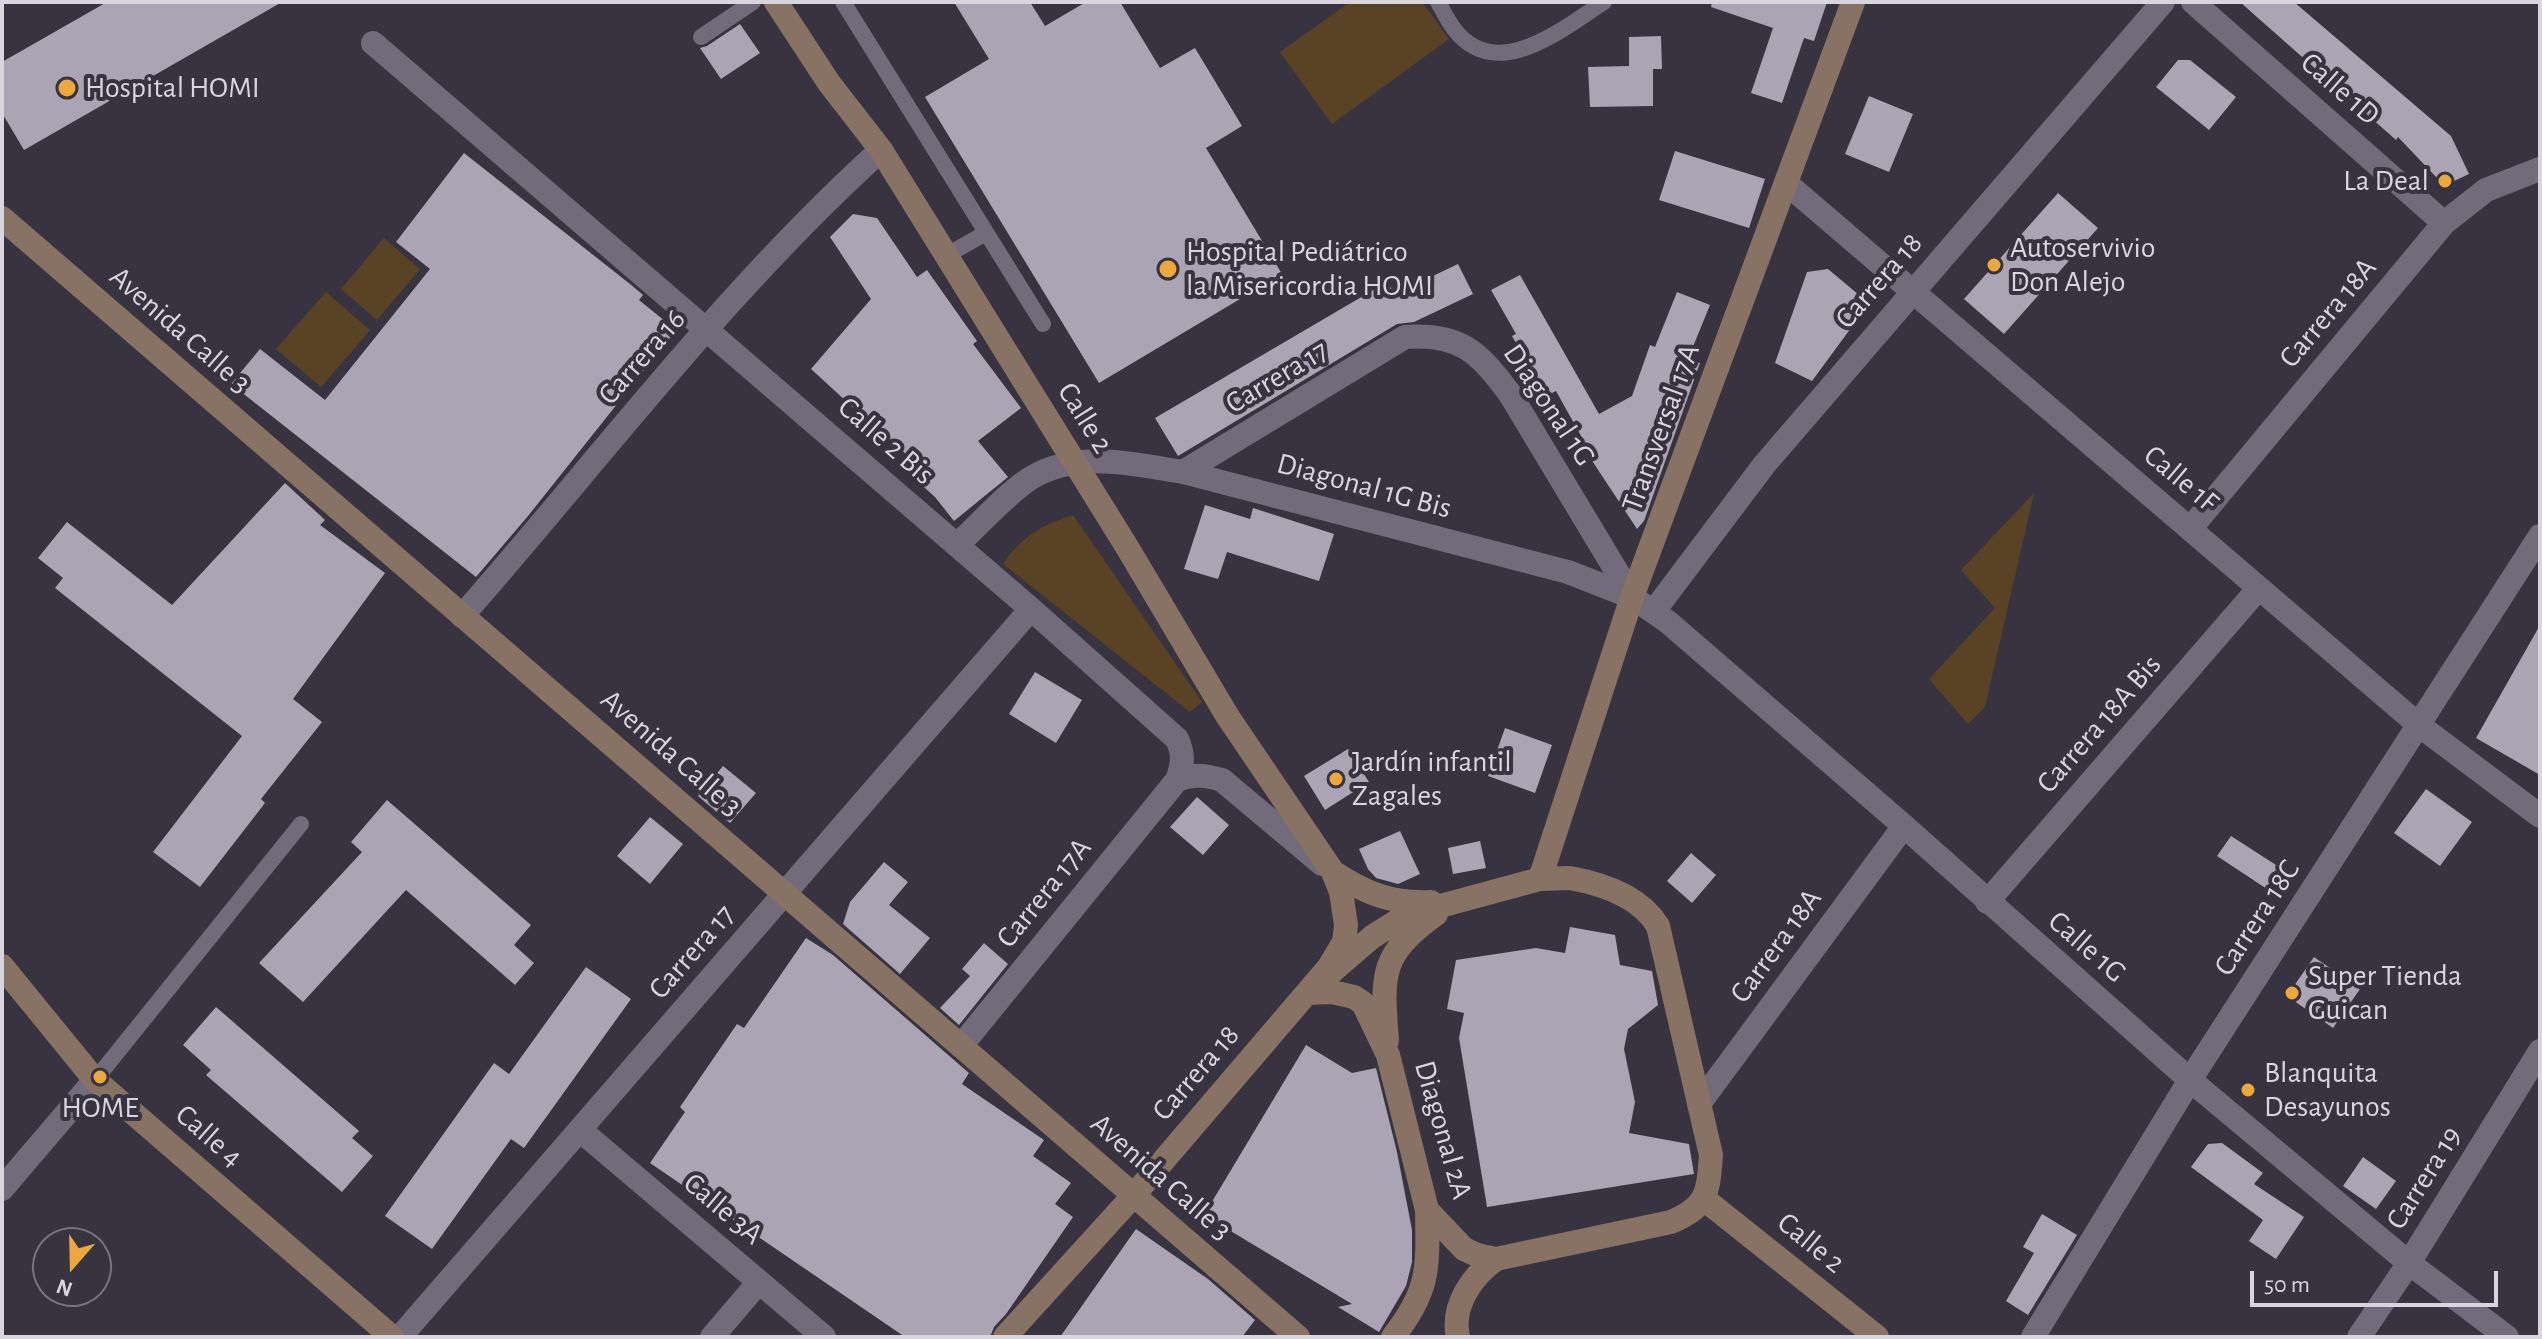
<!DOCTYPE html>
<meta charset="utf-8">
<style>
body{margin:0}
#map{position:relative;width:2542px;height:1339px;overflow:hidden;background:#383340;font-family:"Alegreya Sans",sans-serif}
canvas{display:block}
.frame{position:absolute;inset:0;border:4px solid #d9d5de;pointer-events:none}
.north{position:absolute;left:32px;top:1227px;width:80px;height:80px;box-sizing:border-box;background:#383340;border:2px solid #78747f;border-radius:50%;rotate:200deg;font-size:22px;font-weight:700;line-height:32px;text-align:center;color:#d9d5de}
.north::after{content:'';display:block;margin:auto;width:28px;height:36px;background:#eda83b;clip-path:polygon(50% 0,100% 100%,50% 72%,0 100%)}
.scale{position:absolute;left:2250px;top:1271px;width:248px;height:36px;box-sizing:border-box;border:4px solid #d9d5de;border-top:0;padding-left:10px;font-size:24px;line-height:28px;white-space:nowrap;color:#d9d5de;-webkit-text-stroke:6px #383340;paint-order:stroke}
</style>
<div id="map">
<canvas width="2542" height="1339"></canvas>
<div class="frame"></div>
<div class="north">N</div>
<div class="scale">50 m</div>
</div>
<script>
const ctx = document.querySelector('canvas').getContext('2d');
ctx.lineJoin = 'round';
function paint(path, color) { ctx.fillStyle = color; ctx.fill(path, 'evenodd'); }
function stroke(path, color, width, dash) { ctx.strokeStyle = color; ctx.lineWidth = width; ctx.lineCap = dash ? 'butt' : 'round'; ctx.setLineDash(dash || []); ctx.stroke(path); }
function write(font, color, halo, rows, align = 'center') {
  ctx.font = font + ' "Alegreya Sans",sans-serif'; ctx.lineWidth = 8; ctx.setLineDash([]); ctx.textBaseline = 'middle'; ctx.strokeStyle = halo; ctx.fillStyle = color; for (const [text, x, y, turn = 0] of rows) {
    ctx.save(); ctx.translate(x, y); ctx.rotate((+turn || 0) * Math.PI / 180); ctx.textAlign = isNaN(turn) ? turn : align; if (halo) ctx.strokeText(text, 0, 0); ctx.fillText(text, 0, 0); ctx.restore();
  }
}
paint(new Path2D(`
 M1350,2H1422L1449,39L1332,124L1280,52Z
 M384,238L420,269L377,320L341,289Z
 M326,292L370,330L321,387L276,349Z
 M2034,493L1985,707L1968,724L1929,679L1995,608L1961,570Z
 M1073,515L1202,702L1190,712L1003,564C1020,538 1043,524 1073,515Z`), '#5a4324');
paint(new Path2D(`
 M107,2H282L24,150L2,113V62Z
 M954,2H1030L1045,26L1086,2H1120L1160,68L1195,48L1242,126L1206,148L1282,274L1099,383L925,97L989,59Z
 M1712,2H1827L1814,41L1804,38L1782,103L1751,93L1773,28L1711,7Z
 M2240,2H2294L2451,136L2469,174L2452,182L2437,178L2398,137L2396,140Z
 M740,24L760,53L721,79L700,48L707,46Z
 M1661,36L1662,69H1653V106L1590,107L1588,67L1629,66V37Z
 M2178,60H2190L2236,97L2209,130L2156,87Z
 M1869,96L1913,114L1889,172L1845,154Z
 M1675,151L1765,179L1749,228L1659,200Z
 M464,153L630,284L643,295L639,300L676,330L528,516L476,577L231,384L260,349L325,400L430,269L396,242Z
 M2058,193L2098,228L2004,334L1964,299Z
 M853,214L877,218L917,277L927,270L977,341L973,344L1021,408L978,441L1008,477L954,521L935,497L906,471L914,462L861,411L859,413L811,369L871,299L830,237Z
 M1458,264L1473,294L1414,322L1397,324L1178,456L1155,418L1387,282L1395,294Z
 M1828,269L1859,295L1862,313L1812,381L1775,363L1807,272Z
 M1520,275L1599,414L1632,396L1650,345L1655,347L1677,292L1710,305L1688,359L1700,363L1644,521L1637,529L1587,453L1590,452L1556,391L1546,396L1512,336L1516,334L1491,290Z
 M285,483L325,520L320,525L385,573L293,699L322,722L261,799L265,803L200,887L153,852L242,736L55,588L63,578L38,558L67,522L172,605Z
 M1205,505L1250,519L1253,508L1334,534L1319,581L1227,552L1218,579L1184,569Z
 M2540,625V775L2476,738Z
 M1035,672L1082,700L1056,743L1009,714Z
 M1505,728L1552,745L1535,793L1488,776Z
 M1348,749L1369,782L1325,810L1304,776Z
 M723,766L756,793L730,823L698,796Z
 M2426,789L2472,822L2440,866L2394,833Z
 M1197,797L1229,825L1203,855L1170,827Z
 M387,800L531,925L514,945L534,963L515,985L406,890L303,1002L259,963L362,852L351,842Z
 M650,817L683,844L650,884L617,856Z
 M1400,831L1420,874L1398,884L1376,878L1368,869L1359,849Z
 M2231,836L2290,874L2276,895L2217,856Z
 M1480,841L1486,868L1453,874L1448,848Z
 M1691,853L1716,875L1692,903L1667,881Z
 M884,862L908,882L889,905L930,938L900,974L843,924L850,902Z
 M1570,927L1615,935L1620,965L1652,971L1658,1005L1628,1029L1624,1049L1635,1102L1629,1133L1689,1144L1694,1174L1487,1207L1459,1038L1464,1013L1447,1009L1456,960L1536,948L1565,953Z
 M806,938L833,955L969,1073L962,1084L1044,1140L1033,1156L1071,1183L1055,1204L1073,1217L1006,1314L994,1327L990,1337H905L650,1163L685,1112L680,1107L737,1024L744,1028Z
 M984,943L1008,964L959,1025L940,1008L970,976L962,969Z
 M2314,957L2360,989L2333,1028L2287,996Z
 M586,967L631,999L524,1148L511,1139L432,1249L385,1216L494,1063L509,1074Z
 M216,1007L359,1131L352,1138L373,1156L342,1192L206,1075L211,1070L183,1045Z
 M1306,1045L1352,1073L1376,1068L1397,1152L1412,1230V1262L1406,1286L1379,1332L1338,1307L1352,1304L1204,1215Z
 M2222,1143L2263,1173L2254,1184L2304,1217L2276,1259L2249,1241L2263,1220L2191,1167L2208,1144Z
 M2363,1157L2396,1181L2376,1209L2343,1186Z
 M2042,1214L2077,1235L2028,1315L2006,1301L2034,1253L2023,1247Z
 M1136,1229L1208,1279L1255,1320L1242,1337H1060Z`), '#aaa4b4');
stroke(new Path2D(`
 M843,2L1043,324
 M1438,2C1443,11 1448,21 1454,29C1497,85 1563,28 1604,2
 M701,37L753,2
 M947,255L986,233
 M95,1080L301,824`), '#716b7b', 16);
stroke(new Path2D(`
 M2193,2L2444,223
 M373,43L1031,609L1177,739C1184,754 1183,764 1177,780L961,1046
 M1786,183L2420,726L2540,816
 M1183,472L1405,337C1460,333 1479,352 1510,394L1632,597
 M2190,529L2444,223L2486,190L2540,169
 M957,545C978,526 1008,492 1031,478C1078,450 1132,464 1183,472L1568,572L1632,597L1668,622L1904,826L2190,1080L2409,1263L2507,1337
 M1654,611L1764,465L2163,2
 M462,616C600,459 726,290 881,150
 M1177,780C1194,774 1205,775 1222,780L1322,864
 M1987,902L2259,588
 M1699,1104L1904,826
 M580,1130L824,1337
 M2,1189L95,1080
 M400,1337L1031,609
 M712,1337L759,1282
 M2033,1337L2190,1080L2540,536
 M2359,1337L2409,1263L2540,1051`), '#716b7b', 24);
stroke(new Path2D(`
 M776,2L829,83L881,150L1127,547L1228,717L1333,872L1341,892L1346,925L1344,942L1329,967L1134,1195L1005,1337
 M2,218L1298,1337
 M1333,872C1365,893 1392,904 1431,902
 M1570,878C1603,884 1640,896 1658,926L1711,1155C1708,1193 1708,1206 1671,1222L1496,1259L1477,1255L1464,1249L1427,1210L1388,1055L1363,1003L1354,997L1332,992L1307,993L1372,937L1407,915L1540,879Z
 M1540,879L1632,597L1853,2
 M2,966L95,1080L392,1337
 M1387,1041C1382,975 1379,955 1436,914
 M1704,1199L1877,1337
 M1393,1337C1430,1290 1428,1268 1427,1210
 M1458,1337C1451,1306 1472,1276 1496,1259`), '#877264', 24);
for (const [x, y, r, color] of [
 [67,88,10,"#eda83b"],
 [2445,181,8,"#eda83b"],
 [1994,265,8,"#eda83b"],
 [1168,269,10,"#eda83b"],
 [1336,779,8,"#eda83b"],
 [2292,993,8,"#eda83b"],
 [100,1077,8,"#eda83b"],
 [2248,1090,8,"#eda83b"]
]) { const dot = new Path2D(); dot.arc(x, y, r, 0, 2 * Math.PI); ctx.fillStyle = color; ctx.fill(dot); stroke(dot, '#383340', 3); }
write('30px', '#d9d5de', '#383340', [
 ["Hospital HOMI",85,88],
 ["La Deal",2429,181,"right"],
 ["Autoservivio",2010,248],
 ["Don Alejo",2010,282],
 ["Hospital Pediátrico",1186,252],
 ["la Misericordia HOMI",1186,286],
 ["Jardín infantil",1352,762],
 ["Zagales",1352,796],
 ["Super Tienda",2308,976],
 ["Guican",2308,1010],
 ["Blanquita",2264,1073],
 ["Desayunos",2264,1107],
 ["HOME",100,1108,"center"]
], 'left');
write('30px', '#d9d5de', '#383340', [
 ["Calle 1D",2340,89,41],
 ["Carrera 18",1879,281,-49],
 ["Carrera 18A",2328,313,-50],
 ["Avenida Calle 3",180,330,41],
 ["Carrera 16",642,357,-49],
 ["Carrera 17",1277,377,-31],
 ["Diagonal 1G",1549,405,56],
 ["Calle 2",1085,418,58],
 ["Transversal 17A",1661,428,-70],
 ["Calle 2 Bis",886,441,41],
 ["Calle 1F",2181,479,40],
 ["Diagonal 1G Bis",1364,486,15],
 ["Carrera 18A Bis",2099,724,-49],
 ["Avenida Calle 3",671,753,41],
 ["Carrera 17A",1044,893,-51],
 ["Carrera 18C",2257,918,-57],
 ["Carrera 18A",1776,946,-54],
 ["Calle 1G",2087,947,41],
 ["Carrera 17",692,952,-49],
 ["Carrera 18",1196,1073,-49],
 ["Diagonal 2A",1443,1130,74],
 ["Calle 4",209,1136,41],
 ["Avenida Calle 3",1161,1177,41],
 ["Carrera 19",2424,1178,-58],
 ["Calle 3A",723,1209,40],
 ["Calle 2",1811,1243,39]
]);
</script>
